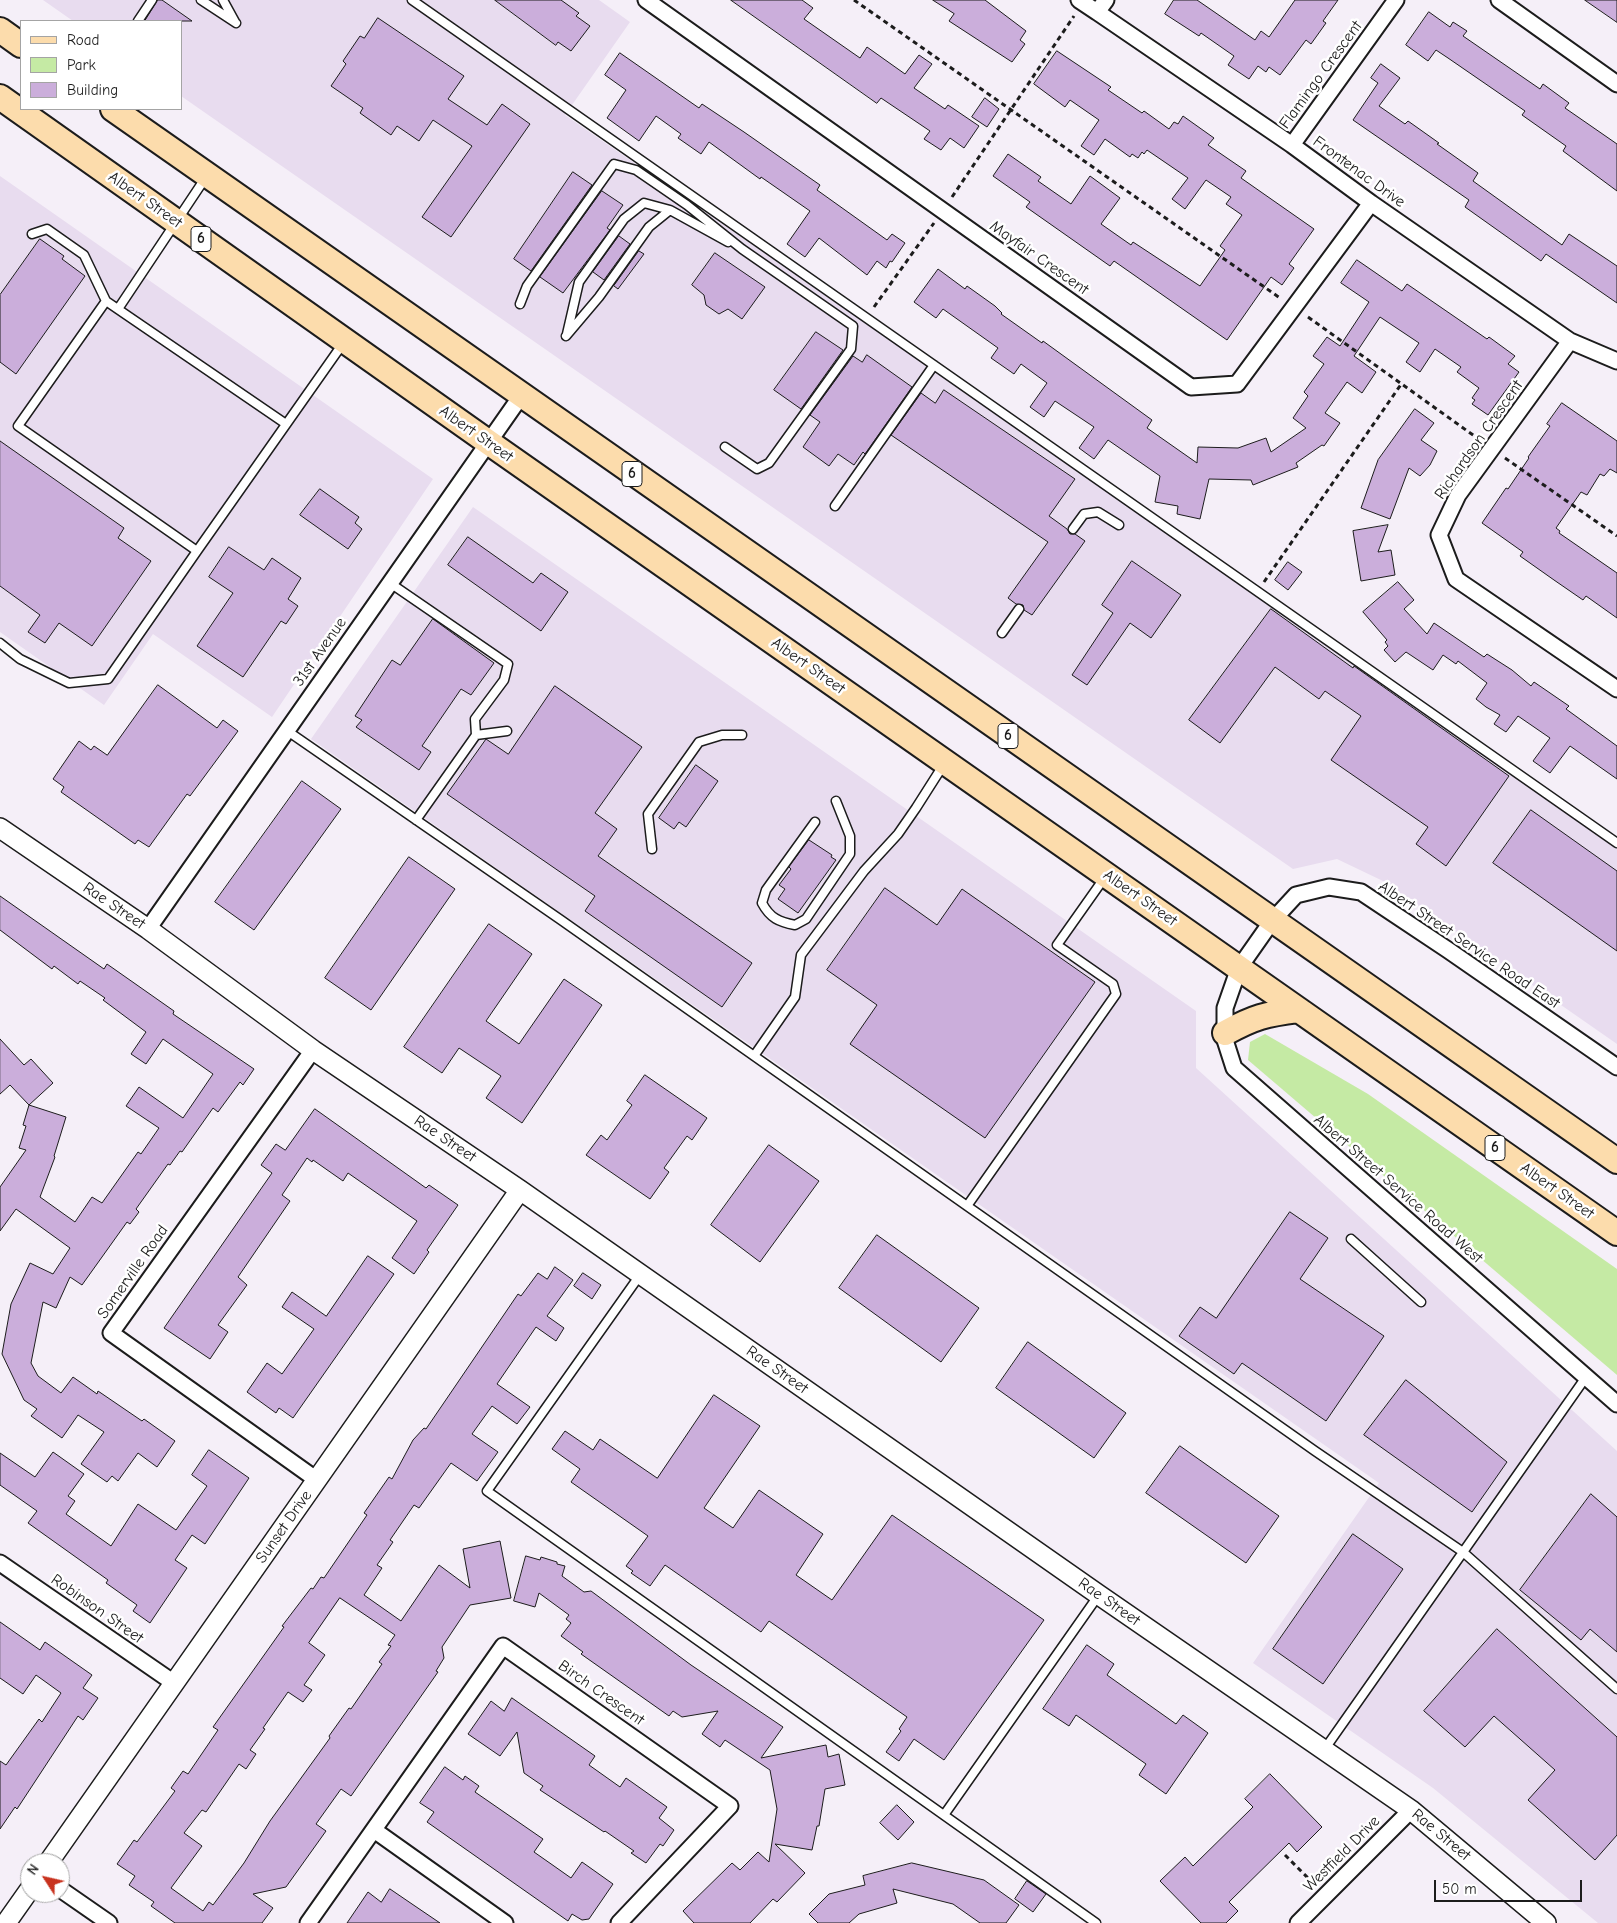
<!DOCTYPE html>
<style>
body{margin:0}
#map{position:relative;width:1617px;height:1923px;overflow:hidden;background:#f5eff8;font-family:"Comic Neue",sans-serif}
canvas{display:block}
.legend{position:absolute;left:20px;top:20px;width:162px;height:90px;box-sizing:border-box;background:#fff;border:1px solid #a4a4a4;margin:0;padding:6px 9px;list-style:none;font-size:15px;color:#1c1c1c}
.legend li{display:flex;align-items:center;gap:10px;height:25px}
.legend b{width:25px;border:1px solid #a4a4a4}
.north{position:absolute;left:20px;top:1853px;width:50px;height:50px;box-sizing:border-box;background:#fff;border:1px solid #a4a4a4;border-radius:50%;rotate:305deg;font-size:14px;font-weight:700;line-height:20px;text-align:center;color:#1c1c1c}
.north::after{content:'';display:block;margin:auto;width:18px;height:22px;background:#c8321e;clip-path:polygon(50% 0,100% 100%,50% 72%,0 100%)}
.scale{position:absolute;left:1434px;top:1880px;width:148px;height:22px;box-sizing:border-box;border:2px solid #1c1c1c;border-top:0;padding-left:6px;font-size:15px;line-height:18px;white-space:nowrap;color:#1c1c1c;-webkit-text-stroke:4px #fff;paint-order:stroke}
</style>
<div id="map">
<canvas width="1617" height="1923"></canvas>
<ul class="legend">
<li><b style="height:6px;background:#fcdcac"></b>Road</li>
<li><b style="height:14px;background:#c5eaa4"></b>Park</li>
<li><b style="height:14px;background:#cbaedb"></b>Building</li>
</ul>
<div class="north">N</div>
<div class="scale">50 m</div>
</div>
<script>
const ctx = document.querySelector('canvas').getContext('2d');
ctx.lineJoin = 'round';
function paint(path, color) { ctx.fillStyle = color; ctx.fill(path, 'evenodd'); }
function stroke(path, color, width, dash) { ctx.strokeStyle = color; ctx.lineWidth = width; ctx.lineCap = dash ? 'butt' : 'round'; ctx.setLineDash(dash || []); ctx.stroke(path); }
function write(font, color, halo, rows, align = 'center') {
  ctx.font = font + ' "Comic Neue",sans-serif'; ctx.lineWidth = 5; ctx.setLineDash([]); ctx.textBaseline = 'middle'; ctx.strokeStyle = halo; ctx.fillStyle = color; for (const [text, x, y, turn = 0] of rows) {
    ctx.save(); ctx.translate(x, y); ctx.rotate((+turn || 0) * Math.PI / 180); ctx.textAlign = isNaN(turn) ? turn : align; if (halo) ctx.strokeText(text, 0, 0); ctx.fillText(text, 0, 0); ctx.restore();
  }
}
paint(new Path2D(`
 M43,0H599L630,22L565,115L1617,844V1044L1383,881L1337,859L1293,869L181,96V21H73Z
 M0,176L433,479L272,717L153,634L104,705L0,632Z
 M473,507L1196,1011V1068L1617,1451V1923H1598L1433,1788L1253,1663L1379,1483L311,739Z`), '#e8dcef');
paint(new Path2D(`
 M1265,1034L1368,1094L1617,1269V1375L1248,1060L1250,1042Z`), '#c5eaa4');
const building = new Path2D(`
 M158,0H162L192,21H145Z
 M495,0H561L579,13L576,16L590,26L571,51L558,42L556,45Z
 M731,0H802L813,8L804,19L860,58L867,47L905,74L919,55L932,64L914,88L945,109L948,105L979,126L964,148L950,138L941,150L924,139L930,131L881,98L877,103Z
 M933,0H985L1026,31L1020,40L1025,44L1012,62L949,21L954,14Z
 M1174,0H1197L1255,40L1261,31L1269,37L1295,0H1338L1323,21L1326,23L1311,44L1306,40L1280,75L1269,67L1266,72L1258,66L1249,79L1228,65L1234,56L1201,33L1199,36L1165,14Z
 M1585,0H1617V22Z
 M1429,12L1450,27L1453,22L1467,31L1463,36L1540,89L1543,84L1569,103L1565,108L1617,144V191L1563,151L1566,146L1522,115L1525,111L1448,58L1436,50L1428,61L1406,45Z
 M378,18L464,76L448,99L487,125L502,104L530,124L451,237L422,217L472,146L433,120L419,141L397,126L391,135L360,113L363,108L331,86L346,64L343,61L360,36L364,38Z
 M1057,51L1111,87L1108,90L1142,113L1144,111L1169,129L1174,122L1178,124L1183,116L1214,138L1208,145L1246,171L1241,178L1314,229L1289,264L1294,268L1282,285L1271,277L1227,340L1114,261L1110,266L1026,207L1030,202L993,176L1008,154L1041,177L1038,181L1071,204L1090,176L1120,198L1101,224L1131,245L1133,242L1200,286L1225,250L1220,246L1242,215L1226,204L1231,197L1206,180L1185,209L1172,199L1188,178L1147,150L1144,154L1142,152L1138,158L1132,154L1130,157L1105,139L1094,155L1081,146L1099,120L1070,100L1065,107L1034,84Z
 M620,53L699,108L702,104L744,132L820,185L817,190L887,240L892,234L905,243L892,262L890,261L886,268L877,261L867,275L819,238L805,257L787,244L810,211L761,177L760,179L709,142L701,154L678,138L681,134L656,116L639,141L607,118L626,90L605,75Z
 M1381,64L1400,78L1379,106L1405,124L1408,121L1439,143L1437,144L1478,173L1473,181L1562,245L1569,234L1617,266V303L1546,254L1541,261L1465,207L1469,200L1353,120L1378,83L1371,78Z
 M985,98L999,109L987,127L972,117Z
 M573,172L592,185L531,271L514,259Z
 M602,191L623,205L607,228L610,230L563,293L540,277Z
 M619,236L630,244L604,280L593,272Z
 M40,239L64,256L62,259L85,276L16,374L0,362V295Z
 M639,251L644,254L618,289L614,286Z
 M715,253L765,287L742,319L728,309L719,314L706,305L704,295L692,285Z
 M1357,260L1402,291L1407,284L1487,339L1489,337L1515,356L1508,364L1519,372L1488,415L1472,404L1475,400L1472,398L1479,388L1457,372L1461,367L1435,349L1420,372L1406,362L1419,343L1380,317L1354,356L1376,372L1362,393L1347,382L1325,413L1340,423L1324,446L1322,445L1296,463L1298,467L1253,485L1251,480L1209,479L1200,519L1177,514L1178,506L1155,502L1160,476L1108,440L1094,459L1079,448L1094,427L1055,401L1044,417L1030,407L1047,383L1021,364L1014,374L991,358L998,348L943,309L936,318L914,302L938,269L965,289L967,286L995,306L1002,313L1001,314L1042,343L1043,341L1152,420L1147,428L1197,463L1198,447L1238,448L1266,438L1271,452L1306,428L1293,418L1308,396L1304,392L1324,364L1313,356L1327,337L1340,346L1369,302L1341,283Z
 M816,332L843,350L801,409L774,390Z
 M867,355L912,387L865,454L863,452L854,465L838,454L829,466L803,447L820,422L810,415L853,356L862,362Z
 M944,390L1075,479L1049,516L1067,529L1070,534H1075L1085,541L1032,615L1024,610L1023,605L1016,604L1008,598L1048,542L891,435L921,393L935,403Z
 M1562,403L1617,441V473L1610,469L1604,476L1600,474L1587,495L1581,492L1556,528L1560,531L1559,533L1617,573V618L1586,596L1583,600L1554,580L1520,556L1523,552L1482,523L1506,488L1508,489L1529,458L1528,457L1550,426L1547,424Z
 M1415,409L1434,423L1421,440L1437,451L1430,465L1420,476L1409,468L1390,519L1361,508L1378,460Z
 M0,441L124,528L118,538L151,561L92,646L59,623L45,643L28,632L40,615L0,586Z
 M320,489L359,517L355,523L362,529L348,549L300,515Z
 M1388,525L1378,552L1391,550L1395,575L1361,581L1353,531Z
 M468,537L533,583L541,573L568,592L541,631L448,565Z
 M229,547L264,570L272,558L301,578L288,599L298,606L286,624L281,621L243,677L197,646L233,593L209,577Z
 M1132,561L1181,595L1151,638L1130,623L1087,685L1072,675L1113,613L1102,605Z
 M1288,562L1302,572L1288,590L1275,580Z
 M1398,582L1414,600L1404,609L1427,634L1434,623L1484,657L1487,654L1512,670L1531,686L1534,682L1569,706L1566,709L1617,746V779L1570,746L1550,773L1533,761L1550,738L1518,716L1506,732L1494,724L1500,715L1486,707L1476,699L1487,683L1458,661L1456,664L1443,655L1433,670L1406,652L1395,662L1384,650L1388,646L1385,642L1387,640L1363,612Z
 M1271,609L1353,668L1354,666L1509,776L1446,866L1416,844L1428,827L1331,760L1361,716L1325,691L1319,699L1275,667L1220,743L1189,720Z
 M433,619L494,663L471,695L461,689L422,746L431,752L419,770L356,727L362,720L355,716L392,660L400,665Z
 M158,685L217,728L223,720L238,731L190,796L187,794L149,847L138,840L135,844L61,792L64,787L53,779L79,741L91,750L94,746L107,755Z
 M555,686L642,747L595,813L617,829L598,856L752,963L722,1007L585,911L595,896L447,794L486,739L508,754Z
 M696,765L718,781L686,827L679,822L674,829L659,818Z
 M302,781L341,809L254,930L215,902Z
 M1531,810L1617,871V951L1493,863Z
 M809,840L832,855L831,857L836,860L798,913L778,899L785,889L779,885L791,869L789,867Z
 M409,857L455,889L371,1010L325,978Z
 M885,888L937,925L962,889L1095,982L985,1138L850,1044L877,1005L827,970Z
 M0,896L104,969L107,964L174,1011L173,1014L254,1069L243,1085L240,1082L218,1112L213,1108L182,1152L180,1151L170,1165L168,1164L136,1209L139,1212L130,1224L127,1222L82,1285L70,1277L56,1308L43,1302L31,1363L38,1376L61,1393L73,1377L97,1394L98,1391L142,1421L144,1419L175,1441L157,1467L138,1453L118,1481L112,1476L107,1482L81,1464L104,1432L78,1415L62,1438L31,1416L37,1409L24,1400L2,1354L11,1304L30,1263L53,1274L70,1248L16,1209L0,1231V1187L26,1150L19,1148L26,1126L23,1125L29,1105L66,1117L54,1156L55,1157L40,1197L75,1222L92,1197L102,1203L138,1152L141,1154L159,1128L126,1106L139,1087L183,1118L213,1074L163,1039L146,1064L131,1054L146,1032L103,1000L105,998L80,981L78,984L54,966L52,969L0,930Z
 M489,924L532,954L486,1021L519,1044L564,979L602,1005L522,1123L486,1098L501,1076L459,1048L442,1073L404,1047Z
 M0,1039L24,1065L31,1059L53,1083L29,1105L10,1085L0,1094Z
 M645,1075L707,1118L692,1140L687,1136L664,1168L669,1172L650,1199L586,1155L601,1135L607,1140L632,1105L627,1101Z
 M315,1109L426,1188L429,1185L458,1205L427,1250L429,1252L414,1274L392,1258L417,1221L348,1173L343,1181L313,1160L312,1162L307,1158L282,1195L290,1201L238,1277L247,1285L218,1325L228,1332L210,1359L164,1328L272,1173L261,1165L276,1144L285,1150Z
 M769,1145L819,1181L760,1262L711,1225Z
 M1290,1212L1328,1238L1300,1279L1384,1336L1326,1421L1242,1363L1234,1374L1179,1336L1200,1307L1216,1318Z
 M877,1235L979,1308L941,1362L839,1288Z
 M368,1256L394,1274L293,1418L279,1408L276,1413L247,1392L267,1363L282,1374L314,1329L282,1307L292,1292L326,1316Z
 M555,1267L573,1280L547,1316L564,1328L556,1341L536,1327L497,1384L530,1407L517,1424L492,1406L472,1434L498,1452L477,1481L451,1463L419,1508L414,1505L390,1540L393,1542L377,1565L382,1568L364,1595L401,1621L439,1565L470,1588L463,1549L500,1541L511,1598L470,1605L442,1647L444,1658L436,1671L438,1672L365,1776L351,1796L341,1789L316,1824L326,1831L286,1887L253,1894L273,1908L262,1923H175L151,1906L154,1902L129,1885L135,1876L117,1864L134,1840L137,1842L175,1791L171,1788L183,1771L188,1774L218,1730L213,1727L284,1627L282,1626L311,1588L313,1589L321,1577L324,1578L367,1515L364,1513L389,1477L392,1479L413,1440L424,1428L426,1429L518,1294L521,1296L538,1273L547,1279ZM340,1598L395,1635L388,1645L391,1646L379,1662L382,1664L351,1709L349,1708L329,1736L330,1738L270,1821L244,1863L213,1905L209,1902L203,1911L171,1888L202,1846L184,1833L202,1810L206,1812L239,1764L246,1769L256,1754L250,1750L265,1729L263,1728L288,1692L303,1702L312,1690L304,1685L325,1655L309,1643Z
 M583,1273L601,1285L592,1299L574,1286Z
 M1028,1342L1126,1413L1094,1458L996,1388Z
 M1406,1380L1507,1462L1472,1512L1364,1435Z
 M714,1395L760,1426L704,1508L733,1528L759,1490L823,1534L796,1575L832,1600L892,1515L1044,1620L944,1760L914,1739L899,1761L886,1752L901,1731L899,1729L907,1717L769,1621L761,1632L665,1565L650,1586L631,1573L633,1571L626,1566L648,1536L571,1482L580,1469L552,1449L565,1431L593,1450L600,1439L657,1478Z
 M1180,1446L1279,1516L1246,1563L1146,1493Z
 M209,1450L249,1478L205,1544L192,1535L175,1560L187,1568L150,1623L133,1611L137,1605L106,1583L108,1580L28,1523L37,1511L0,1485V1453L35,1477L53,1452L84,1474L68,1496L75,1501L66,1514L111,1546L138,1504L176,1530L207,1486L192,1475Z
 M1591,1494L1617,1517V1652L1590,1629L1581,1640L1520,1590Z
 M1353,1534L1403,1569L1323,1684L1273,1649Z
 M526,1556L540,1560L541,1557L557,1562V1564L565,1566L562,1576L584,1592L591,1591L691,1665L783,1727L761,1758L826,1745L828,1757L839,1754L845,1785L825,1789L819,1826H817L812,1850L775,1844L805,1873L777,1902L773,1899L750,1923H694L683,1911L732,1863L740,1870L758,1852L769,1862L777,1809L770,1770L725,1740L720,1747L702,1734L718,1711L682,1717L673,1711L669,1716L581,1654L583,1652L561,1636L571,1623L566,1619L569,1615L539,1593L535,1607L514,1601Z
 M0,1622L40,1650L45,1642L92,1675L83,1688L98,1698L83,1720L78,1716L17,1809L15,1807L0,1829V1761L6,1765L39,1719L42,1722L61,1693L36,1675L23,1694L0,1678Z
 M1497,1629L1617,1737V1835L1595,1860L1528,1800L1555,1770L1494,1716L1465,1747L1424,1711Z
 M1087,1645L1114,1664L1107,1675L1176,1724L1183,1715L1208,1733L1166,1794L1139,1775L1146,1764L1076,1715L1069,1726L1043,1709Z
 M512,1698L595,1756L589,1765L620,1787L626,1778L667,1807L659,1818L674,1830L663,1846L660,1844L646,1863L631,1853L634,1851L605,1831L604,1832L540,1790L543,1786L524,1773L517,1732L500,1756L468,1734L491,1701L504,1711Z
 M445,1767L463,1780L465,1776L479,1786L475,1792L543,1839L534,1852L554,1866L571,1878L582,1862L613,1884L589,1919L582,1920L572,1914L568,1921L427,1822L434,1812L420,1803Z
 M1270,1774L1322,1827L1297,1852L1289,1843L1229,1902L1238,1911L1226,1923H1201L1160,1881L1185,1857L1193,1866L1253,1807L1245,1799Z
 M897,1805L914,1822L898,1840L880,1823Z
 M912,1863L984,1880L1019,1905L1006,1923H980L953,1904L893,1889L897,1903L859,1914L849,1923H818L809,1914L829,1894L865,1885L863,1876Z
 M1027,1881L1046,1894L1033,1912L1015,1899Z
 M390,1889L412,1904L440,1923H347L368,1892L381,1902Z`);
paint(building, '#cbaedb');
stroke(building, '#1c1c1c', 1);
const service = new Path2D(`
 M201,0L236,23
 M223,0L235,22
 M412,0L1617,843
 M138,21L152,0
 M32,234L47,229L84,255L106,301L286,424
 M106,301L18,426L197,551L344,342
 M520,304L527,286L614,164L636,170L687,205L742,249L853,326L851,349L769,463L757,469L725,447
 M118,309L206,177
 M567,334L579,282L624,219L644,203L670,210
 M566,336L599,297L649,227L670,210L728,242
 M835,506L934,365
 M1073,529L1084,514L1098,512L1119,525
 M390,583L508,664L504,680L475,719L476,735
 M1002,633L1019,609
 M0,643L20,659L69,683L108,679L197,551
 M286,730L561,920L1315,1451L1463,1552L1617,1689
 M416,820L476,735L507,731
 M815,822L766,890L762,903C770,918 779,922 795,925L806,919L850,854V836L836,801
 M652,849L648,814L699,742L722,735H742
 M754,1056L795,997L801,955L864,871L898,834L916,808L944,764
 M967,1206L1116,994L1113,984L1057,945L1105,877
 M1351,1239L1421,1302
 M640,1275L487,1491L1096,1923
 M1324,1750L1586,1377
 M944,1815L1098,1596`);
const minor = new Path2D(`
 M646,0L1191,387L1237,384L1371,203
 M1079,0L1097,12
 M1106,0L1097,12L1292,145L1371,203L1570,341L1617,361
 M1499,0L1617,84
 M1292,145L1396,0
 M1570,341L1458,495L1439,535L1456,579L1617,689
 M148,929L521,396
 M313,1050L111,1333L317,1480
 M1617,1067L1448,950L1361,892L1329,887L1296,895L1272,921L1239,968L1225,1008V1040L1234,1068L1617,1404
 M0,1563L174,1683
 M374,1830L505,1923
 M60,1889L109,1923
 M308,1923L503,1646L730,1806L619,1923
 M1298,1923L1411,1810`);
const tertiary = new Path2D(`
 M0,828L148,929L313,1050L520,1190L1099,1595L1411,1810L1546,1923
 M48,1863L520,1190
 M6,1923L30,1889`);
const primary = new Path2D(`
 M0,30L21,45
 M0,97L488,442L1617,1233
 M113,109L1617,1161
 M1225,1033C1254,1017 1266,1014 1298,1010`);
stroke(service, '#1c1c1c', 11);
stroke(minor, '#1c1c1c', 19);
stroke(tertiary, '#1c1c1c', 22);
stroke(primary, '#1c1c1c', 28);
stroke(new Path2D(`
 M854,0L1280,298
 M952,197L1074,16
 M874,307L934,223
 M1308,317L1480,440
 M1505,458L1617,536
 M1264,582L1402,383
 M1285,1855L1314,1884`), '#1c1c1c', 3, [5, 4]);
stroke(service, '#fff', 8);
stroke(minor, '#fff', 15);
stroke(tertiary, '#fff', 19);
stroke(primary, '#fcdcac', 24);
for (const [x, y, w] of [
 [201,239,20],
 [632,474,20],
 [1008,736,20],
 [1495,1148,20]
]) { const box = new Path2D(); box.roundRect(x - w / 2, y - 12.5, w, 25, 4); ctx.fillStyle = '#fff'; ctx.fill(box); stroke(box, '#1c1c1c', 1); }
write('bold 15px', '#1c1c1c', null, [
 ["6",201,239],
 ["6",632,474],
 ["6",1008,736],
 ["6",1495,1148]
]);
write('16px', '#1c1c1c', '#fff', [
 ["Flamingo Crescent",1321,75,-54],
 ["Frontenac Drive",1359,172,36],
 ["Albert Street",145,200,35],
 ["Mayfair Crescent",1039,258,35],
 ["Albert Street",476,434,35],
 ["Richardson Crescent",1479,440,-55],
 ["31st Avenue",320,652,-55],
 ["Albert Street",808,666,35],
 ["Albert Street",1140,898,35],
 ["Rae Street",114,906,34],
 ["Albert Street Service Road East",1469,945,34],
 ["Rae Street",445,1139,34],
 ["Albert Street Service Road West",1398,1189,41],
 ["Albert Street",1557,1191,35],
 ["Somerville Road",133,1272,-55],
 ["Rae Street",777,1370,35],
 ["Sunset Drive",284,1527,-55],
 ["Rae Street",1109,1602,35],
 ["Robinson Street",97,1609,35],
 ["Birch Crescent",601,1693,35],
 ["Rae Street",1441,1835,40],
 ["Westfield Drive",1342,1854,-45]
]);
</script>
